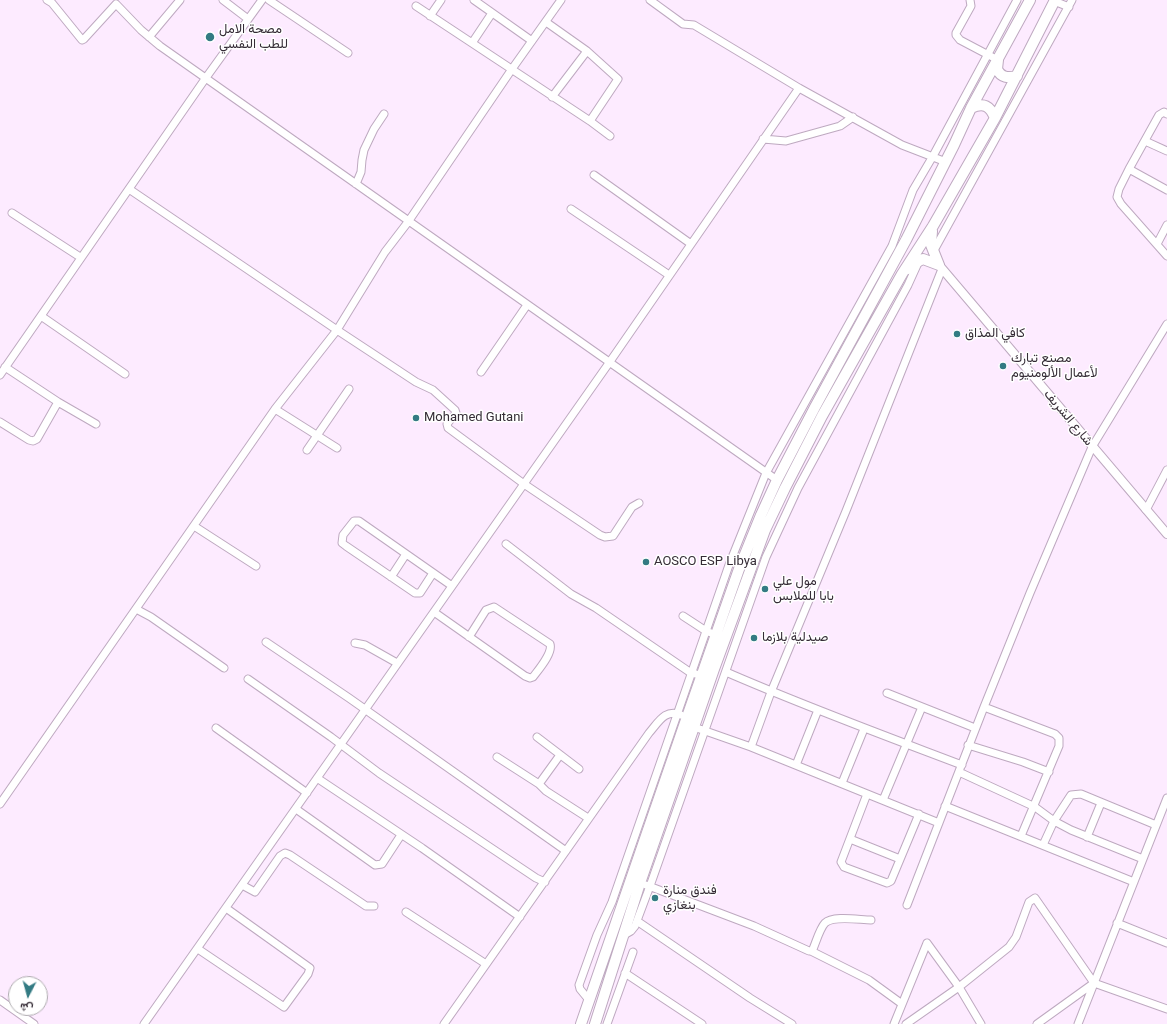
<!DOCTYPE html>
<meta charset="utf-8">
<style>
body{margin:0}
#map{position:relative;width:1167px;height:1024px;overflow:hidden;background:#fdebff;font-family:Roboto,Vazirmatn,sans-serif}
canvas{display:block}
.north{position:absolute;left:8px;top:976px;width:40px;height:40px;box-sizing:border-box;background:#fff;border:1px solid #aeabaf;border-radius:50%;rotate:186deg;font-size:11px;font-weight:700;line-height:16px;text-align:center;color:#352c36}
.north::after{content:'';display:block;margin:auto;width:14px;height:18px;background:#337b83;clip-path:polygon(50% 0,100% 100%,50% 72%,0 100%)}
</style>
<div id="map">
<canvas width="1167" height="1024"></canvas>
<div class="north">ش</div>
</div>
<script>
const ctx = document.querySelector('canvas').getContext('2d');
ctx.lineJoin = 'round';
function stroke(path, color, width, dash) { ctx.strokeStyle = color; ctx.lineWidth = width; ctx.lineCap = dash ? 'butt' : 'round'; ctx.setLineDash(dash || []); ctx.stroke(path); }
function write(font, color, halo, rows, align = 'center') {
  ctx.font = font + ' Roboto,Vazirmatn,sans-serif'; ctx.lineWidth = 3; ctx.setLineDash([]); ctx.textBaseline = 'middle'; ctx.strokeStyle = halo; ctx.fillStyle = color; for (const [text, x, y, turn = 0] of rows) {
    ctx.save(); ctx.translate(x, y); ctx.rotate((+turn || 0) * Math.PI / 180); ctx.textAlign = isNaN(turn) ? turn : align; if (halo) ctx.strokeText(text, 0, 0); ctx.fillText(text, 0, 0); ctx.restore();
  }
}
const minor = new Path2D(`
 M47,0L52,3L82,40L84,39L116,4L141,30L160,46L777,480
 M223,0L248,19
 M269,0L348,53
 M474,0L532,41
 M650,0L683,24L694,25L799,88L902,145L946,162
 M970,0L971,6L956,33V35L960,40L998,60
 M1054,1L1069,7
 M416,6L590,121L610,136
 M430,16L441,0
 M546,22L587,51L618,79L590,121
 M149,37L180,0
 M472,43L492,13
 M552,97L587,51
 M1167,114L1164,112L1159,115L1129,169L1119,189L1117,197L1121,204L1167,256
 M763,139L786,141L840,126L853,117
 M1145,141L1167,151
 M1129,169L1167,190
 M594,175L691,244
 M356,184L361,172L362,160L364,150L374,129L384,114
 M129,189L337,330L416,382L433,390L455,410L456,413L447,424L448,428L524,484L600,535L605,537L613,536L632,507L639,503
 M571,209L669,275
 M12,213L80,257
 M1157,244L1167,225
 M933,252L1072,0
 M41,316L125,374
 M5,367L58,402L96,424
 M481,372L527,305
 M0,375L205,79L262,0
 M275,409L337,448
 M0,422L29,440L33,441L37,439L58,402
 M307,450L349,389
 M1146,510L1167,470
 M194,526L256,566
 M506,544L571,594L596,608L691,673L696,674
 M433,573L420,593H415L346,546L342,543L343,535L354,521H359L452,586
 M391,577L406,554
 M136,609L151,617L224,668
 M434,612L525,676L530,678L533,677C539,669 553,653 550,644L494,607L486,610L469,637
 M683,616L706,631L716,635
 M266,642L349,698L566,851
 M355,643L365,645L397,663
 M726,672C804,706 883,735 962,765
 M248,679L331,737L379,773L536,878L545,882
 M887,693L975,728
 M984,707L1055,734L1059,738V746L1021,836
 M694,727L751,747L939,823
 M216,728L307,793
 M537,737L579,769
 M968,745L1023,762L1049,772
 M751,747L771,692L846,511L942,269
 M560,755L539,784L546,791L588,818
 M497,757L539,784
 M796,765L818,710
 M959,772L1035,807L1054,821L1071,830L1143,859
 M317,778L422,848L520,917
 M842,783L864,729
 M867,794L841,862L844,867L887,883L891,881L919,814
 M883,800L922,707
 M0,804L275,409L337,330L385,252L408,222L512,69L561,0
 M945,806L1134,882
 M296,809L375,865L382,864L401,835
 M1087,837L1101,803
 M850,839L900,859
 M1043,845L1054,821L1071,795L1081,794L1156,825
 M242,885L255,892L280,856L285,853L290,855L366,906H374
 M646,885L754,926L809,951H811L813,949C816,942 820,928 825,923C833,915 860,920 871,920
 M907,905L984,707L1030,593L1092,447L1167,324
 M406,912L486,964
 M637,921L750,998L792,1024
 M1117,923L1167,943
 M624,935L631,931L635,926L650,886L766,557L798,488L908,285L918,263
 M927,943L959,987L981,1024
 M198,949L284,1007L308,974L310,968L226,908
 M811,951L869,980L902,1004
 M625,973L702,1024
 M0,1000L34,1024
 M589,1000L580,989L579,985L597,935L612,902L729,565L766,473L892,246L913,190L933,156L1017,0
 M144,1024L609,363L799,88
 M444,1024L649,733C658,723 665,708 681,715
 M607,1024L633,952
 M894,1024L927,943
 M906,1024L959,987L1009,947L1016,937L1029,902L1035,898L1094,983L1167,1009
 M1037,1024L1094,983
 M1078,1024L1167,798`);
const major = new Path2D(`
 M939,265L1167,534`);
const highway = new Path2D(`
 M998,60L997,69C1001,78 1008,78 1017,76
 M971,108C984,102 990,106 995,118
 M932,231L931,245L939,265
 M908,269L915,263L923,259L939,265
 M581,1024L687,717L739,569L761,515L777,480L815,407L906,240L954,145L971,108L1030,0
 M595,1024L640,883L714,669L765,530L785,488L822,416L902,274L933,226L995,118L1055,0`);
stroke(minor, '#bea9c0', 9);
stroke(major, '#bea9c0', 10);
stroke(highway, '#bea9c0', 12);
stroke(minor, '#fff', 7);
stroke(major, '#fff', 8);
stroke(highway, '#fff', 10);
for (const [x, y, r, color] of [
 [210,37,5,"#337b83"],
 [957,334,4,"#337b83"],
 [1003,366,4,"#337b83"],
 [416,418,4,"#337b83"],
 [646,562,4,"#337b83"],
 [765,589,4,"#337b83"],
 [754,638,4,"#337b83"],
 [655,898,4,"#337b83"]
]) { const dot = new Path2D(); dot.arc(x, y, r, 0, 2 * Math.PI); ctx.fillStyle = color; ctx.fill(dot); stroke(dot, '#fff', 1.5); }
write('13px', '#352c36', '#fff', [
 ["مصحة الامل",219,30],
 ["للطب النفسي",219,45],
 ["كافي المذاق",965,334],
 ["مصنع تبارك",1011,359],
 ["لأعمال الألومنيوم",1011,374],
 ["Mohamed Gutani",424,418],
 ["AOSCO ESP Libya",654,562],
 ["مول علي",773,582],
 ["بابا للملابس",773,597],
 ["صيدلية بلازما",762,638],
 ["فندق منارة",663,891],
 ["بنغازي",663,906]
], 'left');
write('13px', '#352c36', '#fff', [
 ["شارع الشريف",1068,418,50]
]);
</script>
